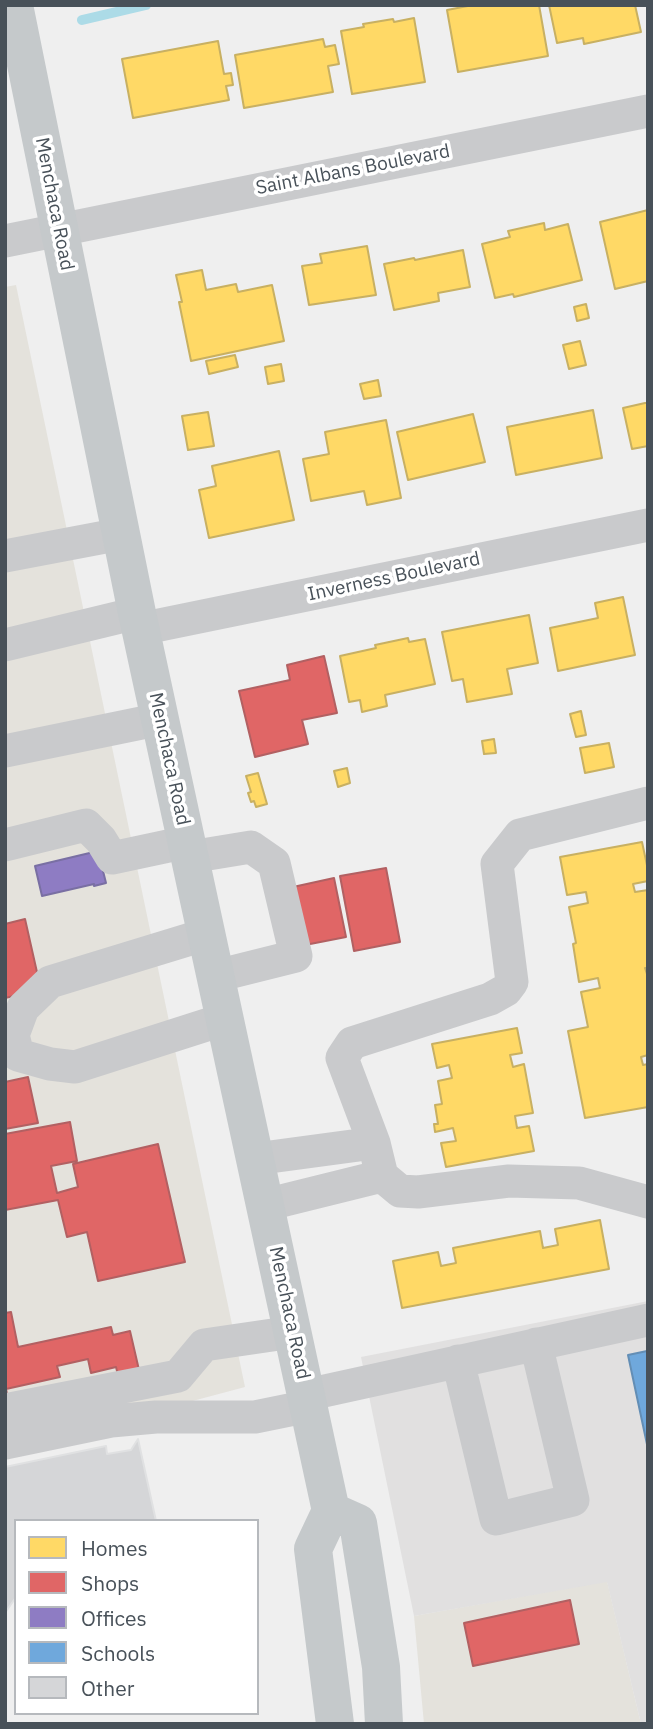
<!DOCTYPE html>
<style>
body{margin:0}
#map{position:relative;width:653px;height:1729px;overflow:hidden;background:#efefef;font-family:"IBM Plex Sans",sans-serif}
canvas{display:block}
.frame{position:absolute;inset:0;border:7px solid #485159;pointer-events:none}
.legend{position:absolute;left:14px;top:1519px;width:245px;height:196px;box-sizing:border-box;background:#fff;border:2px solid #b6b9bd;margin:0;padding:9px 12px;list-style:none;font-size:21px;color:#485159}
.legend li{display:flex;align-items:center;gap:14px;height:35px}
.legend b{width:35px;border:2px solid #b6b9bd}
</style>
<div id="map">
<canvas width="653" height="1729"></canvas>
<div class="frame"></div>
<ul class="legend">
<li><b style="height:19px;background:#ffd966"></b>Homes</li>
<li><b style="height:19px;background:#e06666"></b>Shops</li>
<li><b style="height:19px;background:#8e7cc3"></b>Offices</li>
<li><b style="height:19px;background:#6fa8dc"></b>Schools</li>
<li><b style="height:19px;background:#d5d6d8"></b>Other</li>
</ul>
</div>
<script>
const ctx = document.querySelector('canvas').getContext('2d');
ctx.lineJoin = 'round';
function paint(path, color) { ctx.fillStyle = color; ctx.fill(path, 'evenodd'); }
function stroke(path, color, width, dash) { ctx.strokeStyle = color; ctx.lineWidth = width; ctx.lineCap = dash ? 'butt' : 'round'; ctx.setLineDash(dash || []); ctx.stroke(path); }
function write(font, color, halo, rows, align = 'center') {
  ctx.font = font + ' "IBM Plex Sans",sans-serif'; ctx.lineWidth = 7; ctx.setLineDash([]); ctx.textBaseline = 'middle'; ctx.strokeStyle = halo; ctx.fillStyle = color; for (const [text, x, y, turn = 0] of rows) {
    ctx.save(); ctx.translate(x, y); ctx.rotate((+turn || 0) * Math.PI / 180); ctx.textAlign = isNaN(turn) ? turn : align; if (halo) ctx.strokeText(text, 0, 0); ctx.fillText(text, 0, 0); ctx.restore();
  }
}
paint(new Path2D(`
 M16,285L245,1387L5,1451V287Z
 M607,1581L641,1724H424L414,1616Z`), '#e4e2dc');
paint(new Path2D(`
 M648,1301V1724H641L607,1582L414,1616L361,1357Z`), '#e1e0e0');
const homes = new Path2D(`
 M473,5H539L548,56L458,72L447,10Z
 M549,5H635L641,32L584,44L583,38L557,43Z
 M414,18L425,82L352,94L341,31L364,27L363,24L393,19L394,22Z
 M323,39L325,47L335,45L339,64L328,66L333,92L244,108L235,55Z
 M218,41L224,74L231,73L233,85L226,86L229,100L133,118L122,59Z
 M648,210V281L615,289L600,222Z
 M544,223L545,230L568,224L582,280L514,297L513,294L495,298L482,244L510,237L508,231Z
 M367,246L376,295L309,305L302,266L322,263L320,254Z
 M463,250L470,287L438,293L439,301L394,310L384,264L414,258L415,260Z
 M202,270L206,290L236,284L238,292L272,285L284,341L191,361L179,302H182L176,275Z
 M586,304L589,318L577,321L574,307Z
 M580,341L586,365L569,369L563,345Z
 M235,355L238,367L209,374L206,361Z
 M281,364L284,381L268,384L265,367Z
 M378,380L381,396L364,399L360,384Z
 M645,403H648V446L632,449L623,408Z
 M593,410L602,458L516,475L507,427Z
 M208,412L214,446L188,450L182,416Z
 M473,414L485,462L408,480L397,432Z
 M386,420L401,498L367,505L364,491L311,501L303,459L329,454L325,432Z
 M279,451L294,520L209,538L199,490L216,486L212,466Z
 M623,597L635,655L558,671L550,628L598,618L595,603Z
 M529,615L538,663L507,669L512,694L467,702L463,679L452,681L442,632Z
 M408,638L409,642L425,639L435,684L385,695L387,706L362,712L360,700L349,702L340,656L376,648L375,645Z
 M581,711L586,735L576,737L570,714Z
 M494,739L496,753L484,754L482,741Z
 M609,743L614,767L585,773L580,748Z
 M347,768L350,783L338,787L334,771Z
 M258,773L267,804L256,807L254,801L251,802L248,793L251,792L246,776Z
 M642,842L648,870V881L633,884L635,892L648,890V968H645L648,977V1055L641,1057L643,1065L648,1064V1107L585,1118L568,1031L588,1027L581,992L600,988L598,978L579,982L573,944L576,943L569,907L588,903L586,892L567,895L560,857Z
 M517,1028L522,1053L510,1055L513,1067L524,1064L533,1113L515,1116L517,1128L529,1126L534,1151L446,1167L441,1143L456,1141L453,1128L435,1132L434,1124H438L435,1105L442,1104L438,1081L452,1078L449,1065L437,1068L432,1044Z
 M600,1220L609,1269L402,1308L393,1261L438,1252L441,1266L456,1263L453,1248L540,1231L543,1248L558,1245L555,1229Z`);
paint(homes, '#ffd966');
stroke(homes, '#c8b062', 2);
const shops = new Path2D(`
 M324,656L337,713L302,720L308,744L255,757L239,691L290,680L287,665Z
 M386,868L400,942L354,951L340,876Z
 M334,878L346,937L305,945L293,887Z
 M25,919L41,990L5,998V924Z
 M28,1077L38,1123L5,1129V1082Z
 M70,1122L77,1161L51,1166L57,1193L78,1187L73,1164L158,1144L185,1262L98,1281L87,1232L67,1237L58,1200L5,1210V1134Z
 M11,1312L18,1347L111,1327L113,1335L130,1331L139,1370L118,1375L116,1367L91,1373L88,1359L57,1366L60,1377L6,1389L8,1399H5V1313Z
 M570,1600L579,1644L473,1666L464,1623Z`);
paint(shops, '#e06666');
stroke(shops, '#b26062', 2);
const offices = new Path2D(`
 M98,851L106,883L94,886V884L42,896L35,866Z`);
paint(offices, '#8e7cc3');
stroke(offices, '#796fa3', 2);
const schools = new Path2D(`
 M647,1351H648V1449L628,1355Z`);
paint(schools, '#6fa8dc');
stroke(schools, '#638eb5', 2);
stroke(new Path2D(`
 M82,20L146,5`), '#acdbe7', 10);
const building = new Path2D(`
 M138,1439L156,1521H16V1597L5,1613V1467L106,1446L107,1454L131,1450Z`);
paint(building, '#d5d6d8');
stroke(building, '#e0e1e2', 2);
stroke(new Path2D(`
 M5,241L648,111
 M5,556L121,534
 M140,629L648,525
 M5,645L137,613
 M5,751L161,719
 M648,803L520,835L497,864L512,982L506,990L490,999L352,1043L342,1058L374,1143L382,1176L400,1191L418,1192L509,1181L579,1183L648,1202
 M5,845L86,825L101,840L112,858L187,842
 M190,857L251,847L274,863L296,956L216,976
 M207,934L50,982L23,1008L13,1035L18,1055L50,1064L75,1067L225,1019
 M255,1159L374,1143
 M265,1205L382,1176
 M458,1361L496,1519L573,1500L536,1344
 M306,1395L648,1320
 M5,1410L178,1376L204,1345L293,1332
 M5,1443L111,1421L156,1417H255L309,1406`), '#c9cacc', 33);
stroke(new Path2D(`
 M14,5L137,613L331,1511L313,1549L335,1724
 M331,1511L358,1523L381,1667L384,1724`), '#c5c9cb', 38);
write('19px', '#485159', '#fff', [
 ["Saint Albans Boulevard",353,170,-11],
 ["Menchaca Road",54,204,79],
 ["Inverness Boulevard",394,577,-12],
 ["Menchaca Road",169,759,78],
 ["Menchaca Road",289,1313,78]
]);
</script>
